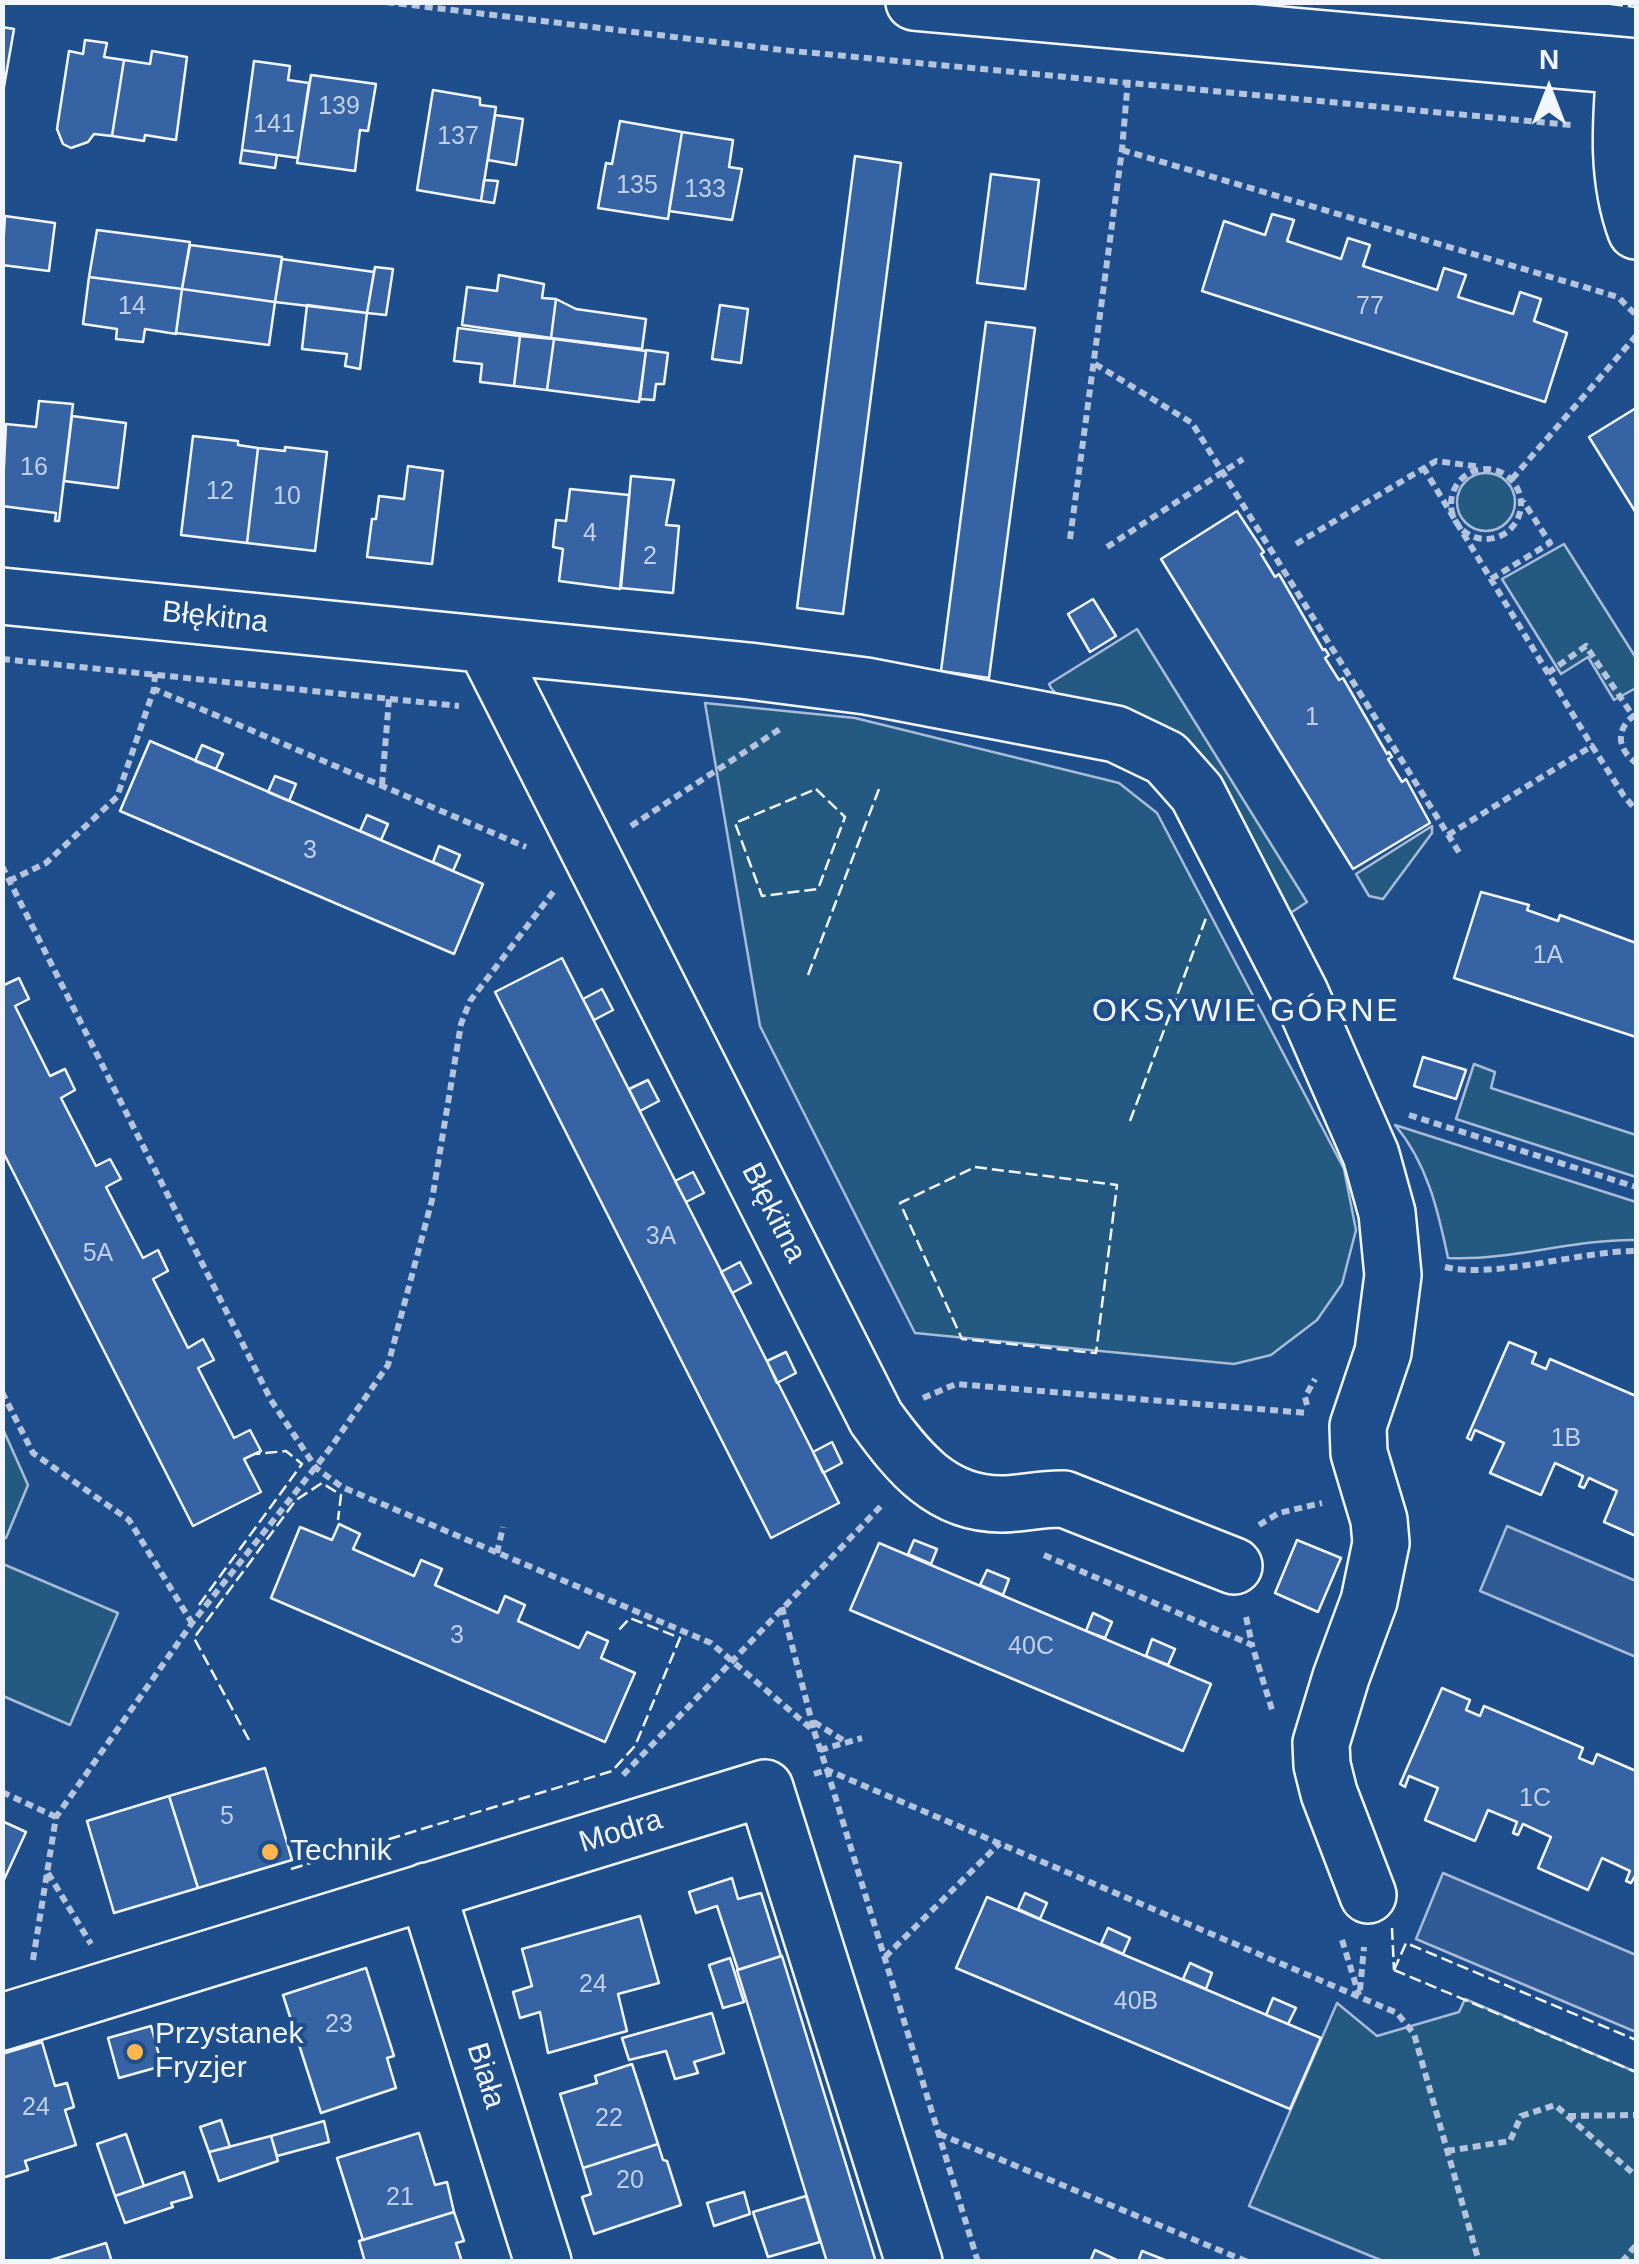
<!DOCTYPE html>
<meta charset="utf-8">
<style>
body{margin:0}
#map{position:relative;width:1639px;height:2264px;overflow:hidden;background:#1f4e8c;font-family:Arial,sans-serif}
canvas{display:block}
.frame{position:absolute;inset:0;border:5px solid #f2f6ff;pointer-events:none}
.north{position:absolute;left:1499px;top:40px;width:100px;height:100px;-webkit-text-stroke:8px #1f4e8c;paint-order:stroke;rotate:0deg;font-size:28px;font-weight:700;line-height:40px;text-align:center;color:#f2f6ff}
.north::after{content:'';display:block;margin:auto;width:35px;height:45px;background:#f2f6ff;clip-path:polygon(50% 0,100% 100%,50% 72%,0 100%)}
</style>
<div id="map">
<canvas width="1639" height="2264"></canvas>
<div class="frame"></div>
<div class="north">N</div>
</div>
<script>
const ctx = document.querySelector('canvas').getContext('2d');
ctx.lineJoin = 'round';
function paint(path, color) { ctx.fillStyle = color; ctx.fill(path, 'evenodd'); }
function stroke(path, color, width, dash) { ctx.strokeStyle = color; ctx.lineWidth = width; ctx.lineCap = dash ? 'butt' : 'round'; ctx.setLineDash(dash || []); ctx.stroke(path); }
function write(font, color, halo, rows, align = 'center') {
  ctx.font = font + ' Arial,sans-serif'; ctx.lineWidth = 8; ctx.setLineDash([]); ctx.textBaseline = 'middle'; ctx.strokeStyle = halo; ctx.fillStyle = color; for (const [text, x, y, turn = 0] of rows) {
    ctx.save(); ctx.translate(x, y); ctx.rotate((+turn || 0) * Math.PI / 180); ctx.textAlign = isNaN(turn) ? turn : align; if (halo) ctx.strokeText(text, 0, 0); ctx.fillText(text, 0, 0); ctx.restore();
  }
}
const green = new Path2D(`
 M1457 502a29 29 0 1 1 58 0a29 29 0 1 1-58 0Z
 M1564,544L1636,658V688L1614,700L1588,657L1561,674L1502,579Z
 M1137,629L1307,902L1286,916L1190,744C1177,733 1165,724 1149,719C1122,710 1061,712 1049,684Z
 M705,703L855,718L1119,783L1157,813L1344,1169L1356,1230L1342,1284L1317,1320L1271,1355L1234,1364L915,1333L760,1026Z
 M1432,826V833L1383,899L1369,896L1356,874Z
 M1474,1064L1495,1072L1491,1088L1636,1135V1177L1456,1119Z
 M1395,1125L1636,1202V1240C1573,1239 1512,1261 1448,1258C1438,1210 1427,1163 1395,1125Z
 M3,1429L28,1485L6,1538H2Z
 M3,1564L118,1613L70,1725L3,1696Z
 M1465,1999L1636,2072V2261H1383L1249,2206L1337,2003L1377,2036L1459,2012Z`);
paint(green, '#245a82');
stroke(green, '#a8bbd7', 2.5);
const parking = new Path2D(`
 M1507,1526L1636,1581V1657L1480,1591Z
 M1443,1873L1636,1955V2032L1416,1939Z`);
paint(parking, '#305b95');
stroke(parking, '#a8bbd7', 2.5);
const building = new Path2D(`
 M2,27L14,29L2,98Z
 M85,40L107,43L104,57L124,60L112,136L94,134L88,142L71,148L63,144L57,129L69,51L83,54Z
 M152,51L187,57L176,140L145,135L144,141L112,136L124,60L150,64Z
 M254,61L290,66L288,80L309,83L298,158L242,150Z
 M311,75L376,84L368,131L360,130L355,171L297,163Z
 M433,90L480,98V105L496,107L481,201L417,190Z
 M495,115L523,119L516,165L488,160Z
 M620,121L682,132L668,219L598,208L606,163L612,164Z
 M682,132L733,140L729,167L742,169L732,220L669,211Z
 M242,150L277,155L275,168L240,163Z
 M855,156L901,163L843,614L797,608Z
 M991,174L1039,180L1025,289L977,283Z
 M484,180L498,181L494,203L481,201Z
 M1272,214L1294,220L1287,241L1341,259L1348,238L1370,245L1363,266L1437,290L1444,268L1466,275L1458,297L1513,314L1520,292L1541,299L1534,321L1567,333L1545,402L1202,291L1224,221L1265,235Z
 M5,216L55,223L49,271L2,265Z
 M97,230L190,242L182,289L89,277Z
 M190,245L282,257L275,302L182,289Z
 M282,259L374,272L367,313L275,302Z
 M375,267L393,269L386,315L367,313Z
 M499,275L544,284L542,298L556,299L551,338L462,325L467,287L497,291Z
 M89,277L182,289L176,334L145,329L143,342L116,339L117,329L83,324Z
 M182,289L275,302L269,345L176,333Z
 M556,299L576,309L646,319L642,349L551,338Z
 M307,305L367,313L360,369L345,366L347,354L302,349Z
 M720,305L748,309L741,363L712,359Z
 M986,322L1035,328L989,678L941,671Z
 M458,328L520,336L514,386L480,382L482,364L454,361Z
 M520,336L554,339L547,390L514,386Z
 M554,339L646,351L639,402L547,390Z
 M646,350L668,353L664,384H656L654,400L640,399Z
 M39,401L73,404L59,521H55L56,513L2,506L6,424L36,427Z
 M1636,408V513L1589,437Z
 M72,416L126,423L118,488L64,481Z
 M193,436L238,441V445L258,448L247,543L181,535Z
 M285,447L327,452L315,551L247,543L258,448L285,451Z
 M408,466L443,471L432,564L367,557L372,519H376L379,496L404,499Z
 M631,476L674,480L666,525L679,526L673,593L621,588Z
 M570,489L629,495L620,589L559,581L563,549L553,547L556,520L566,521Z
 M1237,511L1264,552L1261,554L1275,577L1279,574L1323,650L1325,649L1329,655L1325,658L1339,680L1343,678L1387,754L1389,752L1392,757L1388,759L1402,782L1406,779L1430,823L1353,869L1161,559Z
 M1093,599L1116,636L1090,652L1068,614Z
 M150,741L483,884L454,954L120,811Z
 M202,745L223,754L216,769L195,761Z
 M275,776L296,784L289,801L268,792Z
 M367,815L388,824L381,840L360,831Z
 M439,846L460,855L453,871L433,862Z
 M1481,892L1529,905L1527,910L1558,921L1560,915L1636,943V1037L1454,978Z
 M562,958L839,1503L771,1538L495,992Z
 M19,978L29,999L15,1006L50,1076L65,1069L75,1090L61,1098L96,1166L110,1159L121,1179L106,1187L143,1258L158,1250L168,1271L153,1279L188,1348L203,1339L214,1360L198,1368L234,1438L250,1430L261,1451L244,1459L261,1492L193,1526L2,1150V982L4,985Z
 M602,989L613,1010L594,1020L583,999Z
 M1423,1057L1466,1070L1456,1099L1414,1086Z
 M648,1080L659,1101L640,1111L629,1089Z
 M693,1172L704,1193L686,1202L675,1181Z
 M740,1262L751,1283L732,1293L721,1272Z
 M1509,1342L1536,1353L1532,1363L1546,1369L1550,1359L1636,1396V1536L1604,1522L1617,1491L1589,1478L1584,1488L1579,1486L1583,1476L1555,1463L1541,1495L1490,1473L1504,1443L1475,1430L1471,1440L1467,1438Z
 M786,1352L796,1373L777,1383L767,1361Z
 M832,1442L842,1463L823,1473L813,1452Z
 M339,1524L360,1534L353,1549L414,1576L421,1560L442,1569L435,1585L498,1613L505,1596L525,1605L518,1621L579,1648L587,1632L608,1641L601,1658L635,1673L605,1742L271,1598L300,1527L332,1540Z
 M914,1540L937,1549L931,1564L908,1554Z
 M1297,1540L1341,1558L1318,1612L1275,1593Z
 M879,1543L1211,1684L1183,1751L850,1610Z
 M987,1570L1009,1579L1003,1595L980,1585Z
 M1093,1613L1112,1622L1105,1638L1086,1631Z
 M1152,1639L1175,1649L1168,1665L1146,1656Z
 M1442,1688L1470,1700L1466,1710L1480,1716L1484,1706L1583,1748L1579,1758L1593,1764L1597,1754L1636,1771V1874L1631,1883L1626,1881L1630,1871L1602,1858L1588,1890L1538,1868L1551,1837L1523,1824L1518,1835L1513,1833L1517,1822L1488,1810L1475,1841L1425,1820L1438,1788L1409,1776L1405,1787L1400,1784Z
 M265,1768L292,1860L198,1888L169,1796Z
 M169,1796L198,1888L114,1913L87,1821Z
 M2,1821L26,1832L2,1884Z
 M732,1878L738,1899L761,1893L781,1956L738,1970L717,1906L696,1913L689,1892Z
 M1025,1893L1047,1903L1040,1919L1018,1909Z
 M987,1897L1321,2038L1290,2109L956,1968Z
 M640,1916L659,1983L618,1994L627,2031L548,2053L540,2012L520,2018L513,1992L532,1986L522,1949Z
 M1108,1928L1130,1938L1123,1954L1101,1944Z
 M782,1956L876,2262H827L737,1970Z
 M730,1958L744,2002L723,2008L709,1965Z
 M1190,1963L1212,1973L1206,1989L1183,1979Z
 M366,1968L394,2056L387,2058L396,2088L321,2113L283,1995Z
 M1273,1998L1296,2008L1288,2024L1266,2015Z
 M712,2013L724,2053L694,2062L698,2073L675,2079L666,2051L629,2060L622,2038Z
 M151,2026L162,2066L119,2078L108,2038Z
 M42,2042L55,2086L67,2083L74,2107L65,2110L76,2145L25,2161L28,2170L2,2178V2054Z
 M632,2064L658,2144L583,2168L560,2094L597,2083L595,2076Z
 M221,2120L230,2147L209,2152L200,2127Z
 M324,2121L329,2142L277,2156L271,2136Z
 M419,2133L435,2185L447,2182L454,2212L363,2240L337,2158Z
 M126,2134L144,2186L115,2196L97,2144Z
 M271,2136L278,2161L219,2181L209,2152Z
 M658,2144L663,2160L667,2161L681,2205L594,2234L582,2197L591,2194L583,2168Z
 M184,2172L192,2197L171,2203L173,2207L125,2223L115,2196Z
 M744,2192L750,2214L714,2226L707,2203Z
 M806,2196L820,2242L768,2257L753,2212Z
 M454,2212L464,2241L456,2243L462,2262H365L359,2241Z
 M106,2243L112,2262H51V2260Z
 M1095,2250L1121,2262H1090Z
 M1142,2251L1165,2260L1164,2262H1138Z`);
paint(building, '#3563a3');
stroke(building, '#f2f6ff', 2.5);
const minor = new Path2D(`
 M914,2L1636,67
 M1625,66C1621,122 1616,177 1636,231
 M2,596L749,671L866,686L1116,734L1166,758L1197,793L1300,993L1371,1155L1387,1213L1393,1275L1383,1352L1358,1426L1359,1453L1379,1520L1381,1543L1369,1601L1341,1677L1321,1743L1322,1765L1329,1793L1368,1895
 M486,647L876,1418C908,1462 941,1504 1001,1504C1022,1504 1043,1498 1064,1499L1234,1566
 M427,1891L543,2262
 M2,2022L765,1788L914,2262`);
stroke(minor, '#f2f6ff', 60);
stroke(new Path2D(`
 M386,2L782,50L1571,125
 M1122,150L1618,297L1636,315
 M1095,364L1192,423L1460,854
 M1423,467L1592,746
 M1451 504a35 35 0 1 1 70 0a35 35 0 1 1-70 0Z
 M1512,479L1636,336
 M1070,539L1122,150L1128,79
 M1296,544L1436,461L1481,467
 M1107,547L1243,459
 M1491,579L1550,543L1523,501
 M2,659L459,706
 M1548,673L1586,646L1633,716
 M155,674L154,689L526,847
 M1635,715C1615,729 1617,749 1636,763
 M382,785L389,699
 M631,826L780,729
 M1448,835L1592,746L1624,796L1636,810
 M2,866L271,1400L316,1468L342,1487L711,1643L814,1731L827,1770L1397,2013L1414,2034L1479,2262
 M9,881L46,863L117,797L154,689
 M1409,1115L1636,1187
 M1445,1267C1494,1279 1580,1251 1636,1251
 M2,1392L33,1453L129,1520L192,1623
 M923,1398L956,1384L1307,1413
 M1307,1405L1305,1397L1315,1379
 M1259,1525L1279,1513L1322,1503
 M497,1553L503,1527
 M1044,1555L1252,1645L1273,1713
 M782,1607L814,1730
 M1246,1617L1252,1644
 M814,1722L846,1742
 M820,1750L862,1738
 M814,1774L827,1770L978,2262
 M623,1775L881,1506
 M2,1792L56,1817
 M48,1873L91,1944
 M1342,1940L1359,1995
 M885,1957L1000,1843
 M33,1960L56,1817L192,1623L329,1450L388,1365L432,1200L461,1024L470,1001L554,891
 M1360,1990L1364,1947
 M1568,2116L1636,2115
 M939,2134L1248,2262
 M1447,2151L1510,2141L1521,2116L1555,2105L1636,2176
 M1622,2262L1636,2245`), '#b3c4dc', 6, [8, 5]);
stroke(minor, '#1f4e8c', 55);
stroke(new Path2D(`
 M1594,2L1636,7
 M816,789L845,817L818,889L762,896L735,823Z
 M808,975L879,789
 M1130,1121L1206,918
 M975,1167L1117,1185L1096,1353L962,1339L900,1203Z
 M199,1605L302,1464L286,1451L256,1454
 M249,1740L194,1638L296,1500L322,1483L341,1495L338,1520
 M291,1869L612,1771L635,1746L680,1638L630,1618L616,1633
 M1392,1928L1394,1970
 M1394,1970L1406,1943L1636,2040
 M1394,1970L1636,2072`), '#f2f6ff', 2.5, [12, 5]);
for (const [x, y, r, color] of [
 [270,1852,10,"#ffb74d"],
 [135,2052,10,"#ffb74d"]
]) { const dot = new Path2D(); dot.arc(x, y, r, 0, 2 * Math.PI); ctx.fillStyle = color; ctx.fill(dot); stroke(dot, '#1f4e8c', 4); }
write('25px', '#c3d1e8', null, [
 ["139",339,107],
 ["141",274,125],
 ["137",458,137],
 ["135",637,186],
 ["133",705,190],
 ["14",132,307],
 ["77",1370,307],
 ["16",34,468],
 ["12",220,492],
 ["10",287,497],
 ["4",590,534],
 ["2",650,557],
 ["1",1312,718],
 ["3",310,851],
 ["1A",1548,956],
 ["3A",661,1237],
 ["5A",98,1254],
 ["1B",1566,1439],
 ["3",457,1636],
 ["40C",1031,1647],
 ["1C",1535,1799],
 ["5",227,1817],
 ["24",593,1985],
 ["40B",1136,2002],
 ["23",339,2025],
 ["24",36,2108],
 ["22",609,2119],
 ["20",630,2181],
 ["21",400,2198]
]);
write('30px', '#f2f6ff', '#1f4e8c', [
 ["Błękitna",215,618,6],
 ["Błękitna",773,1213,63],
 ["Modra",621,1832,-17],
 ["Biała",485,2076,73]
]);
write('30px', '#f2f6ff', '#1f4e8c', [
 ["Technik",290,1852],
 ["Przystanek",155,2035],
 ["Fryzjer",155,2069]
], 'left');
ctx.letterSpacing = '2.5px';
write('32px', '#f2f6ff', '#1f4e8c', [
 ["OKSYWIE GÓRNE",1246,1012]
]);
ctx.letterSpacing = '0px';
</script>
